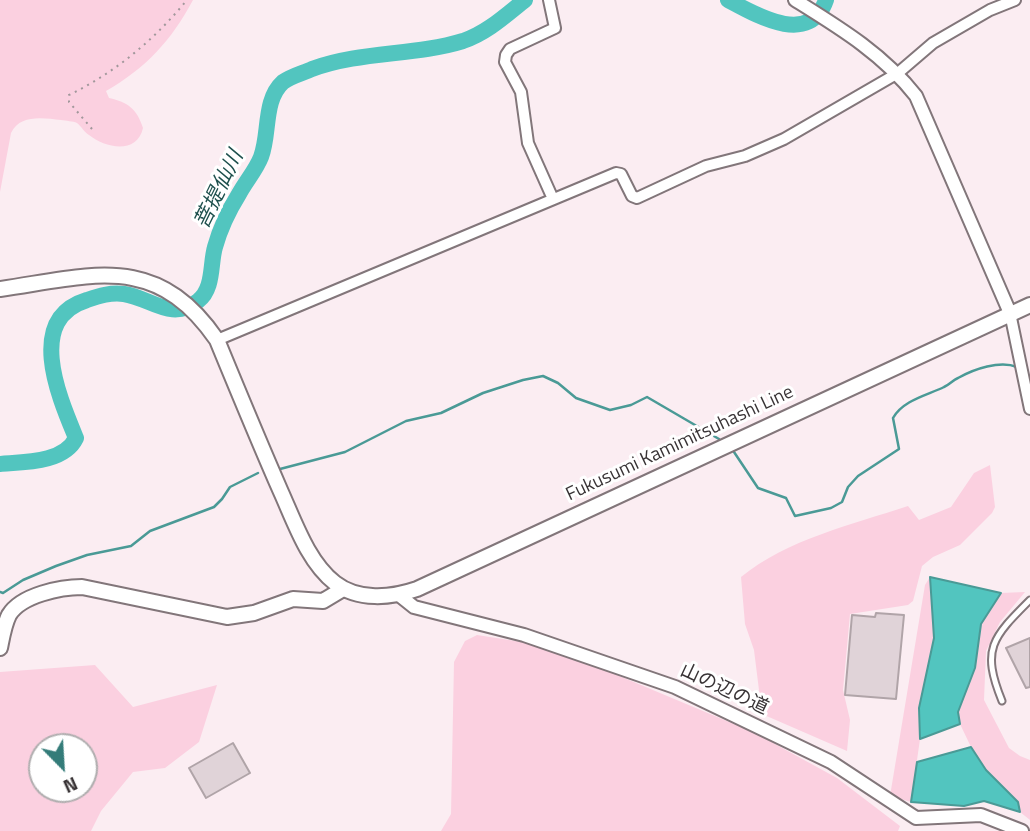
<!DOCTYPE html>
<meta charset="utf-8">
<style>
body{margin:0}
#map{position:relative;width:1030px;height:831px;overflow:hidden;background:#fbedf2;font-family:"Titillium Web",sans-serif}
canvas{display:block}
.north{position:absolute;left:28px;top:733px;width:70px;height:70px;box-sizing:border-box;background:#fff;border:2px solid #b0aeaf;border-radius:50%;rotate:156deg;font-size:19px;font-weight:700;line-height:28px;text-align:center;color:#393436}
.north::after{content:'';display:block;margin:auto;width:24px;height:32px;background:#347c79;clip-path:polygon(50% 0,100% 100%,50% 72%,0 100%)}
</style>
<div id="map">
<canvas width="1030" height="831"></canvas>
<div class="north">N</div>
</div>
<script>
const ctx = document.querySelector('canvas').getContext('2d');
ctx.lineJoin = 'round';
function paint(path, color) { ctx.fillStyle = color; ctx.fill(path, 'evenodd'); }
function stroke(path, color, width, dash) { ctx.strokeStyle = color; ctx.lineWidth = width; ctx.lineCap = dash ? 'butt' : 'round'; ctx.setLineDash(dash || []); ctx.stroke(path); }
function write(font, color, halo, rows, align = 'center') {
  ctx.font = font + ' "Titillium Web","Noto Sans JP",sans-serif'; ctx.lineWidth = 6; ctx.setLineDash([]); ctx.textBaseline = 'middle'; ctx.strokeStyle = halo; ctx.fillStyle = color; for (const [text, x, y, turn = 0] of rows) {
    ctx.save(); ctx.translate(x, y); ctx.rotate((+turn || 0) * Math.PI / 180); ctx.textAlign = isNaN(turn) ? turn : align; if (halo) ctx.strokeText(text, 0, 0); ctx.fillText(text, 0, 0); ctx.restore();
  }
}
paint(new Path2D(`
 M0,0H193C171,41 146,68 106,91L109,98C128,102 137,109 143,128C137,155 105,148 89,135C84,132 81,126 77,123C73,121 66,121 61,120C43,118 20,114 11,133L0,192Z
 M990,465L995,507L992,513L960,545L933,557L922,566L913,601L908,605L850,614L843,690L850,720L847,751L762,714L754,650L745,624L741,577C788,539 851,525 908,506L919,520L951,507L974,473Z
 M930,577L934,638L919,708L920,739L911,802L890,796L925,585Z
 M1025,592L1000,622L986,651L984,700L1009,748L1020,756L1030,760V820L1020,812L1018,802L986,770L971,747L960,724L958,712L975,668L981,624L1001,593Z
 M477,635L548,646L753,732L837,778L900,826L898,831H441L451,814L454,662L465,641Z
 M95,665L133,707L217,685L199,742L165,768L133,772L101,811L91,831H0V672ZM42,747H84V789H42Z`), '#fbd0e0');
const water = new Path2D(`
 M930,577L1001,593L981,624L975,668L958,712L960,724L920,739L919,708L934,638Z
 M971,747L986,770L1018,802L1020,812L984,801L964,806L911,802L917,762Z`);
paint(water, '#52c5bf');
stroke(water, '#4a9a96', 2);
stroke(new Path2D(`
 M734,452L758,488L786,498L795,516L831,508L842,502L848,487L858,476L899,449L893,418C903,400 928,395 944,387C949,385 953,380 958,378C974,369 1000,360 1017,367
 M280,469L345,452L406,421L441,413L483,393L523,380L543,376L558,383L576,398L610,410L631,405L647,397L719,439
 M0,592L3,593L23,580L56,566L87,555L131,546L150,531L214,507L222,499L230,487L258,473`), '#4a9a96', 2.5);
stroke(new Path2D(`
 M728,0C756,15 810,47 826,0
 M0,464C24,462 64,463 76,438C59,397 25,319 87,300C99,296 111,292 124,294C151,298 171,322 198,301C214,289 210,264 215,247C220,229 229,210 239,194C246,181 256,170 261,157C270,134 263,100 283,82C291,76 303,73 312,69C361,51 414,56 463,41C487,33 506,15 525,0`), '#52c5bf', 16);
const building = new Path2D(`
 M876,613L904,615L896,699L845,695L852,615L875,617Z
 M1030,638V687L1026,688L1006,648Z
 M233,743L250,773L206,798L189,768Z`);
paint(building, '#e0d3d8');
stroke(building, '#b0a4a8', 2);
const service = new Path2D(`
 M1002,701C981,649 992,638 1030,600`);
const minor = new Path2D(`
 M549,0L555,28L510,49L506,55L505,62L521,92L528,143L553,199
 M1010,313L1030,409
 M217,340L616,173L621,174L632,196L637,198L706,166L745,156L784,139L898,73L933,43L990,10L1015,0`);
const tertiary = new Path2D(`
 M795,0C840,28 883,54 916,96L1010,313
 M399,595L414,607L524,635L675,687L831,762L916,818L981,815L1022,831`);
const secondary = new Path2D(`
 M0,289C91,276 156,251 217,340C238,391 259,442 281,492C295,523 308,562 335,583C358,601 391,598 417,589L1030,305
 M0,648C2,638 4,625 9,615C21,595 61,587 82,587L227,617L254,613L293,599L323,601L343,589`);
stroke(service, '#82767a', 9);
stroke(minor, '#82767a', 14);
stroke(tertiary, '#82767a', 16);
stroke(secondary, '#82767a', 18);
stroke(new Path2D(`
 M92,129L69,102V95C116,72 154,40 187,0`), '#a1979b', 2, [2, 5]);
stroke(service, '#fff', 5);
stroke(minor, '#fff', 10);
stroke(tertiary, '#fff', 12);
stroke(secondary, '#fff', 14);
write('19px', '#393436', '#fff', [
 ["Fukusumi Kamimitsuhashi Line",680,444,-25],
 ["山の辺の道",724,690,25]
]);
write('italic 21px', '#1e504d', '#fff', [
 ["菩提仙川",220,190,-64]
]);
</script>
